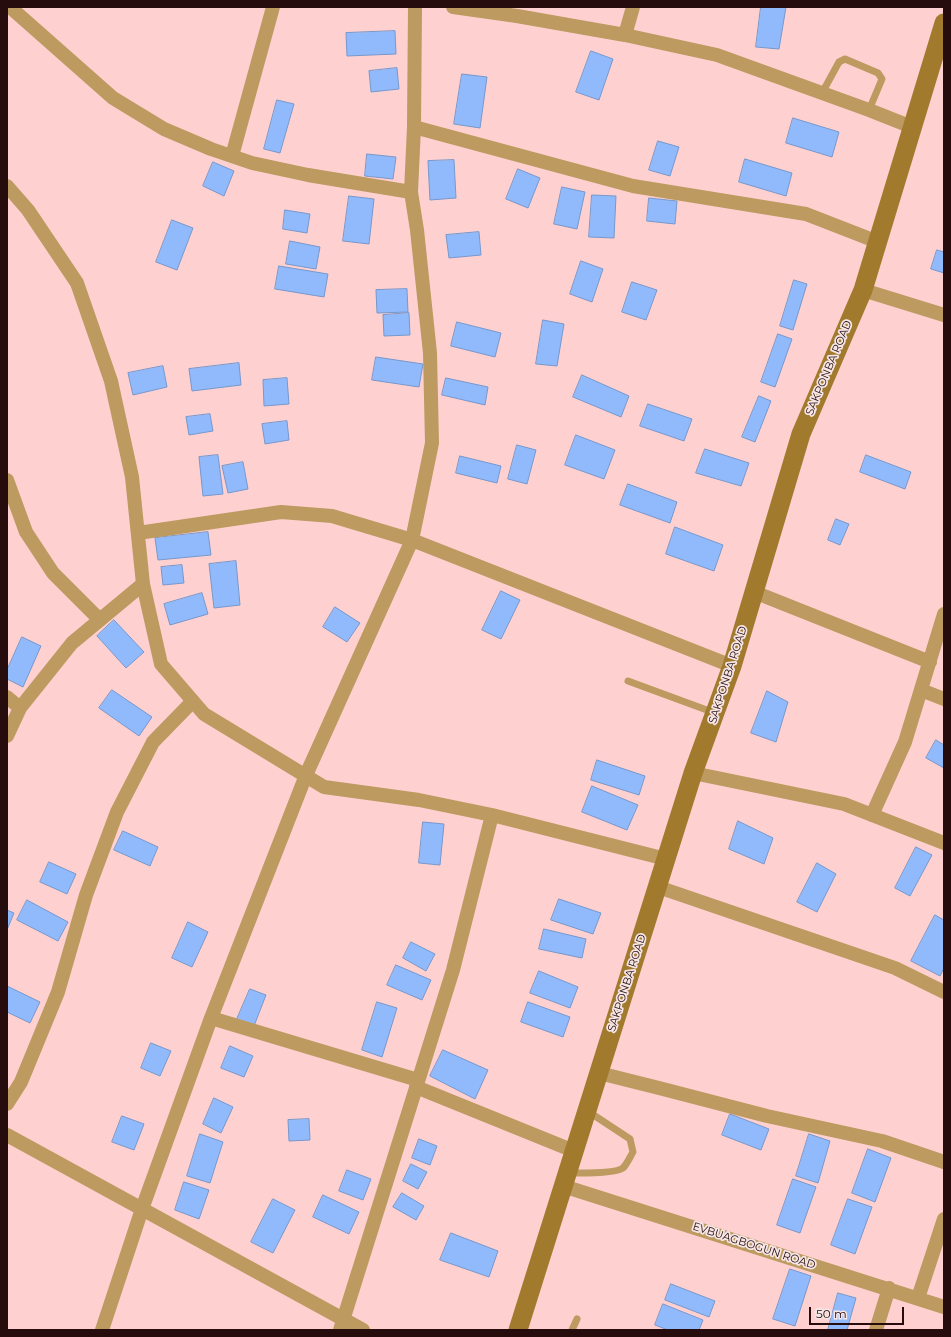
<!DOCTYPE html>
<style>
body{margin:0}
#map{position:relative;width:951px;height:1337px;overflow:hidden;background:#fed1d0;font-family:Montserrat,sans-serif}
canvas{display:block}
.frame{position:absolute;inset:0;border:8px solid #260c0d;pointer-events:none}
.scale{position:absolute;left:809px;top:1307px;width:95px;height:18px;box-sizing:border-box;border:2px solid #260c0d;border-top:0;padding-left:5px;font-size:12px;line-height:14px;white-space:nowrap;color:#260c0d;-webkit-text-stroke:3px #f6e6e6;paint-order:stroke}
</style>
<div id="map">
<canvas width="951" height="1337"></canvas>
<div class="frame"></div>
<div class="scale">50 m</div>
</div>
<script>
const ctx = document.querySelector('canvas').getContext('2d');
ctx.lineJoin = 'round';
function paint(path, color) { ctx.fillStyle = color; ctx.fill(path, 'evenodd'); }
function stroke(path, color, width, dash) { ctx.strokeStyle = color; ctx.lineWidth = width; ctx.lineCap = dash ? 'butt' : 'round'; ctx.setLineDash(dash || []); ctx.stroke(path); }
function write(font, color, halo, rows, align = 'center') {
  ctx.font = font + ' Montserrat,sans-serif'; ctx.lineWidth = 3.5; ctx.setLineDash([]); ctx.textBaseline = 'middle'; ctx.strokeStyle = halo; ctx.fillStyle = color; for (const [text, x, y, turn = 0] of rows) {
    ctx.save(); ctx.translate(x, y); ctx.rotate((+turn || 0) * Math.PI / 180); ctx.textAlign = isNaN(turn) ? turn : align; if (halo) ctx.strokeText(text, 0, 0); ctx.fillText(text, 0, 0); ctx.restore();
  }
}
const building = new Path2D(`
 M761,7H786L779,49L756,47Z
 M395,31L396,54L347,56L346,33Z
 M591,51L613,59L599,100L576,92Z
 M397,68L399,89L371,92L369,71Z
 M462,74L487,77L480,128L454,124Z
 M277,100L294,104L280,153L264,149Z
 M793,118L839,132L832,157L786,143Z
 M658,141L679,147L670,176L649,170Z
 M367,154L396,157L393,179L365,176Z
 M745,159L792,173L786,196L739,182Z
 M454,160L456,198L430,200L428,161Z
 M213,162L234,171L224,196L203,186Z
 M518,169L540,178L528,208L506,199Z
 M562,187L585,192L577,229L554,224Z
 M592,195L616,196L614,238L589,237Z
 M349,196L374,199L369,244L343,241Z
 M649,198L677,201L675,224L647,221Z
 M285,210L310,214L307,233L283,229Z
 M172,220L193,228L177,270L156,262Z
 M479,232L481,255L449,258L446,235Z
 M290,241L320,247L316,269L286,264Z
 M937,250L944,252V273L931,269Z
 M581,261L603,269L592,302L570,294Z
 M279,266L328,274L324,297L275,289Z
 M794,280L807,284L793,330L780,326Z
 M632,282L657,290L646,320L622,312Z
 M407,289L408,312L377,313L376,290Z
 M409,313L410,335L384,336L383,315Z
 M543,320L564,324L557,366L536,364Z
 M457,322L501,333L495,357L451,346Z
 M778,334L792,339L775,387L761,382Z
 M376,357L423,364L419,387L372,380Z
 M239,363L241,385L192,391L189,369Z
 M163,366L167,387L133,395L128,373Z
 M582,375L629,396L621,417L573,397Z
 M287,378L289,404L264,406L263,380Z
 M446,378L488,387L485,405L442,395Z
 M759,396L771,401L755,442L742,437Z
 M648,404L692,419L684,441L640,426Z
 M210,414L213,431L189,435L186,417Z
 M287,421L289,440L265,444L262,424Z
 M576,435L615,450L604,479L565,465Z
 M517,445L536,450L527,484L508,479Z
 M705,449L749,463L741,486L696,473Z
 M218,455L223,494L203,496L199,457Z
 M866,455L911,472L905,489L860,472Z
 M460,456L501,466L497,483L456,473Z
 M243,462L248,489L228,493L222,466Z
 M628,484L677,502L670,523L620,505Z
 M836,519L849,524L840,545L828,540Z
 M675,527L723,545L714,571L666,554Z
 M208,532L211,555L158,560L155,538Z
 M236,561L240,605L214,608L209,564Z
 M182,565L184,583L163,585L161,567Z
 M501,591L520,600L501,639L482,630Z
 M202,593L208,614L170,625L164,604Z
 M335,607L360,623L347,642L323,627Z
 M114,620L144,652L126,668L97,636Z
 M22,637L41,646L23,687L7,679V670Z
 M112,690L152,717L139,736L99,708Z
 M767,691L788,702L776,742L751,733Z
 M936,740L944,745V768L926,758Z
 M597,760L645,776L639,795L591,780Z
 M592,786L638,805L627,830L582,812Z
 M738,821L773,838L764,864L729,849Z
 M423,822L444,824L440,865L419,863Z
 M123,831L158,847L150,866L114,850Z
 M916,847L932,855L910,896L895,888Z
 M49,862L76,874L67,894L40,882Z
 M817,863L836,874L817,912L797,902Z
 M559,899L601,913L593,934L551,920Z
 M27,900L68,922L58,941L17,920Z
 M7,910L14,913L7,930Z
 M935,915L944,920V968L940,976L911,961Z
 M188,922L208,932L192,967L172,958Z
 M544,929L586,939L582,958L539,949Z
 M411,942L435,954L426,971L403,958Z
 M396,965L431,980L422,1000L387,985Z
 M539,971L578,987L570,1008L530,993Z
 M7,986L40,1002L30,1023L7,1012Z
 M250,989L266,995L254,1026L237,1019Z
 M377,1002L397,1008L382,1057L362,1050Z
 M528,1002L570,1017L563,1037L521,1022Z
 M151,1043L171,1051L160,1076L141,1068Z
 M230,1046L253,1056L244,1077L221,1068Z
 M443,1050L488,1070L475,1099L430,1076Z
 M214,1098L233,1107L221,1133L203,1124Z
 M730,1114L769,1129L761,1150L722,1135Z
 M122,1116L144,1124L134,1150L112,1142Z
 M309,1119L310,1140L289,1141L288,1120Z
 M200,1134L223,1142L210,1183L187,1176Z
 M809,1134L830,1141L818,1183L796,1176Z
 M419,1139L437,1146L430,1165L412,1158Z
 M868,1149L891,1158L875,1202L852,1193Z
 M411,1164L427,1172L418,1189L403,1181Z
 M347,1170L371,1179L363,1200L339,1191Z
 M793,1179L816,1187L800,1233L777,1225Z
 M184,1182L209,1190L199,1219L175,1210Z
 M402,1193L424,1206L416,1220L393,1207Z
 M323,1195L359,1212L349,1234L313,1217Z
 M273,1199L295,1210L273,1253L251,1242Z
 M848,1199L872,1207L855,1254L831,1245Z
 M451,1233L498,1251L489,1277L440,1260Z
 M790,1269L811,1276L795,1326L773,1319Z
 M671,1284L715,1301L709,1317L665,1300Z
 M838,1293L856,1298L847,1330H828Z
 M663,1304L703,1320L699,1330H668L655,1325Z`);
paint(building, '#91bafc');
stroke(building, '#7797cb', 1);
stroke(new Path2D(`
 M822,93L839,62L845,59L878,73L882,79L869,110
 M628,681L715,713
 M569,1173C581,1173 615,1174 623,1168C627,1164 630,1157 633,1152L630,1139L589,1112
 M572,1330L577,1319`), '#bc9a60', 7);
stroke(new Path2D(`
 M10,7L113,98L164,129L211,149L252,163L308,175L411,192
 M453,7L517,16L625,35L717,55L869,110L912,127
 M625,35L633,7
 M414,127L633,186L806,214L878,242
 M232,156L273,7
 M7,186L28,210L77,283L111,381L132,477L143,584L161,664L204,714L324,787L419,800L492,815L666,859
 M863,290L944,315
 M7,480L26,532L53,573L100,620
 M138,533L281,512L332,516L412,540L732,666
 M754,592L930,662
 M921,690L944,699
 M7,697L20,708
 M7,736L20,708L72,643L143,584
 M693,773L844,804L944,843
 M872,815L905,742L944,614
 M658,887L895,968L944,992
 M211,1018L418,1080
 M599,1073L659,1088L767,1116L882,1141L944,1162
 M416,1087L574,1151
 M7,1104L21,1082L58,992L86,895L117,812L153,742L193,701
 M7,1135L363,1330
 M563,1186L944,1307
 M918,1298L944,1219
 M102,1330L142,1209L211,1018L306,775L412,540L432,443L430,353L417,230L411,192L414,127L415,7
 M340,1330L453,970L492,815
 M876,1330L889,1288`), '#bc9a60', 14);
stroke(new Path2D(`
 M518,1330L693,773L732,666L801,434L863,290L944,23`), '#a27a2e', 19);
write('11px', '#260c0d', '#f6e6e6', [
 ["SAKPONBA ROAD",829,368,-67],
 ["SAKPONBA ROAD",728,675,-72],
 ["SAKPONBA ROAD",627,983,-72],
 ["EVBUAGBOGUN ROAD",754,1246,18]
]);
</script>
